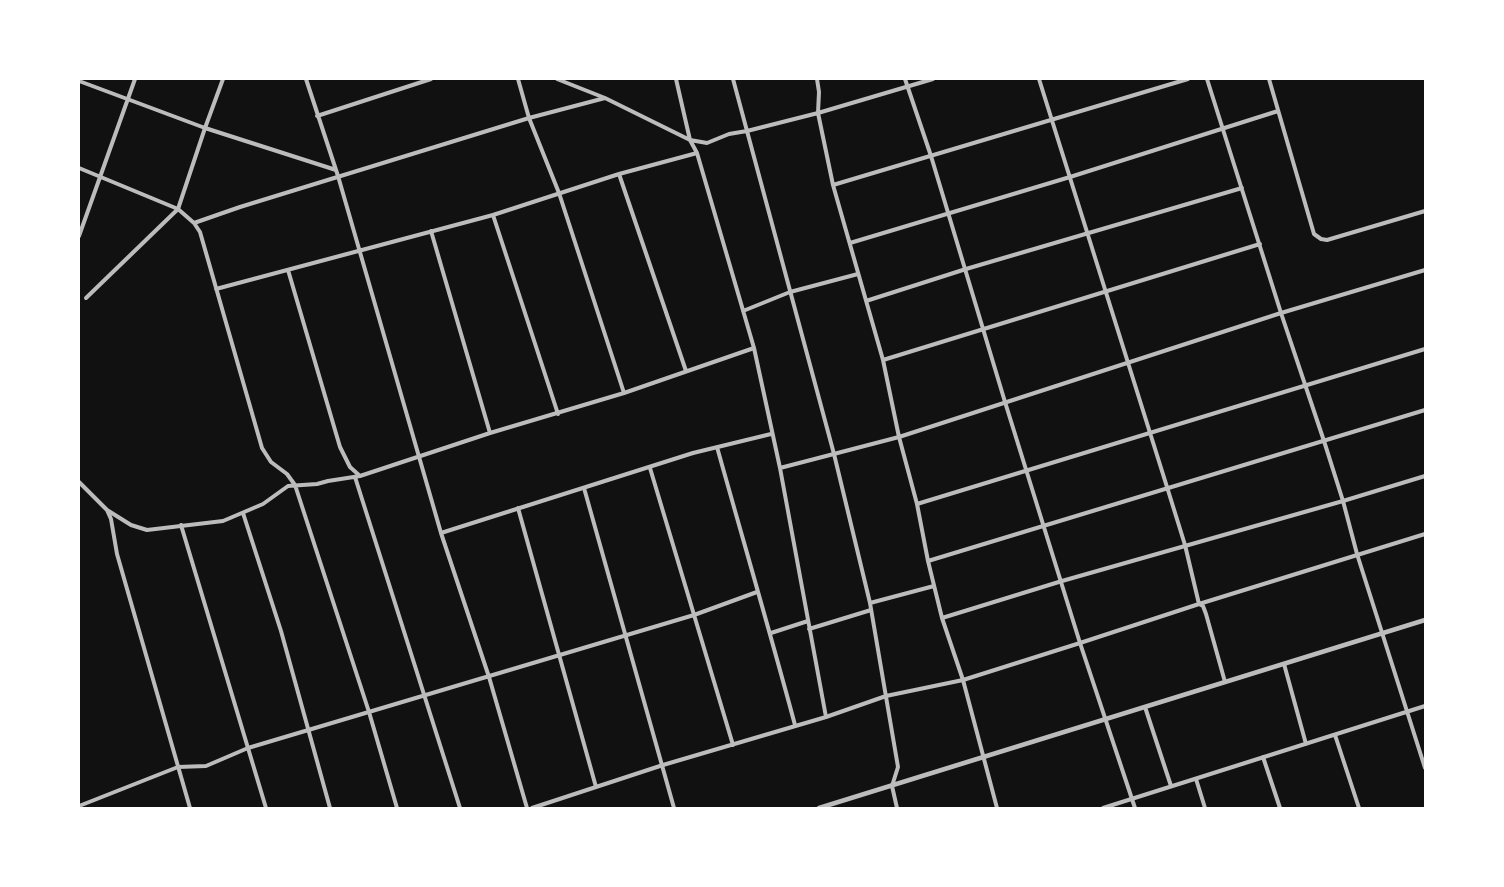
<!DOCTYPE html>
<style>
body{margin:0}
#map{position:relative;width:1504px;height:887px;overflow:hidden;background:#111;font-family:Figtree,sans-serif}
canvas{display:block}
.frame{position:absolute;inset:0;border:80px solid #fff;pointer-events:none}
</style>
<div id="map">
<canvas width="1504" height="887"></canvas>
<div class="frame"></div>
</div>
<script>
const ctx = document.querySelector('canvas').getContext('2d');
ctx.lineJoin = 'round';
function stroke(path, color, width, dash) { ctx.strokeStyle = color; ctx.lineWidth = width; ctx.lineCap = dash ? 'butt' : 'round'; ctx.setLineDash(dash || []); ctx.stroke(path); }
stroke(new Path2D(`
 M306,79L338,176L441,533L489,677L527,808
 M518,79L529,118L559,193L624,393
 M557,79L605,98L690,140L707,143L729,134L747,131L818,113L933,79
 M676,79L690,140L697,153L754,348L780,468L826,717
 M733,79L834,454L870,603L898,767L892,786L897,808
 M817,79L819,92L818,113L833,185L883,360L899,437L917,504L928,561L942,618L963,680L997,808
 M905,79L931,156L1005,402L1080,643L1135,808
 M1039,79L1167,487L1185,545L1199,604L1203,606L1206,614L1225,682
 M1207,79L1281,313L1324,441L1343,501L1357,554L1425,768
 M1269,79L1314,234L1321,239L1327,240L1425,211
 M79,81L205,128L336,170
 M317,116L431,79
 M79,168L178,209L194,223L200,232L262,448L271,462L287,474L295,485L369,712L397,808
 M619,174L686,371
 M833,185L1188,79
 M493,215L558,414
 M194,223L240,207L529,118L605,98
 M431,231L490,433
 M79,236L135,79
 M850,243L1070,177L1278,111
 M288,270L340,447L350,467L360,476
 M216,289L493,215L619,174L697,153
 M86,298L178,209L205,128L223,79
 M866,301L966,269L1242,188
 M743,311L790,292L858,274
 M883,360L1260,244
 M717,447C743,540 770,632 795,725
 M650,468L733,745
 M780,468L899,437L1281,313L1425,270
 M355,477L460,808
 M79,482L107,510L111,519L117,554L190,808
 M584,488L674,808
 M917,504L1425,349
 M518,508L596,787
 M107,510L131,525L147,530L223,521L263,504L288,486L317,484L328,481L360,476L490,433L624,393L754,348
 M243,513L281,631L330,808
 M181,525L266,808
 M441,533L693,453L771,434
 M928,561L1425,410
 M870,603L934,586
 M942,618L1062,581L1343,501L1425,476
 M809,629L871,610
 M771,633L808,621
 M1284,664L1306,744
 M1145,707L1171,786
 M1335,735L1359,808
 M1263,757L1280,808
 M1196,779L1205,808
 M79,806L178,767L206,766L248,748L694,615L757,592
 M532,808L663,765L826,717L886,696L963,680L1080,643L1199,604L1425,534
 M1103,808L1425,706`), '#bcbcbc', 4);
stroke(new Path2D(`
 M819,808L1425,620`), '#bcbcbc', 4.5);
</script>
